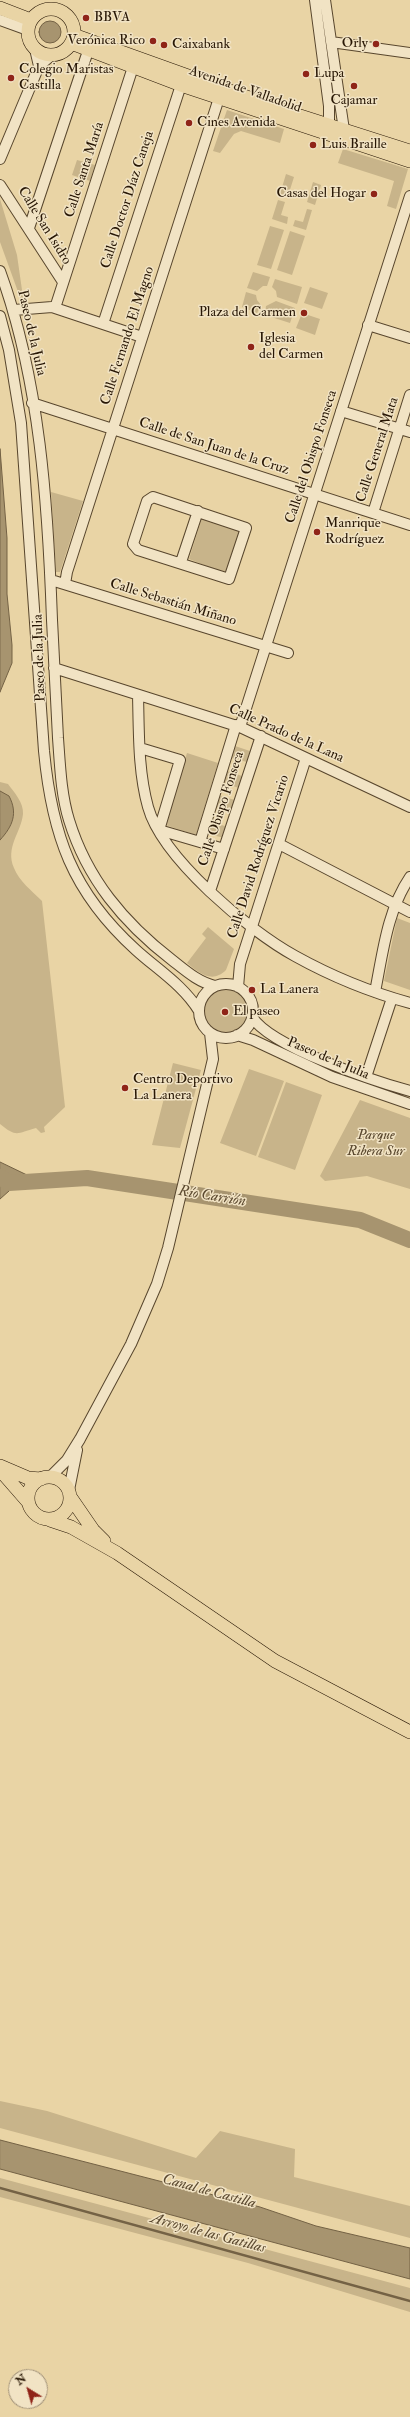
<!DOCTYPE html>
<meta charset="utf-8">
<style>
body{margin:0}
#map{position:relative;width:410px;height:2417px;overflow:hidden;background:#e9d4a5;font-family:"IM FELL Double Pica",serif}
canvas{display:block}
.north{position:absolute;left:8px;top:2369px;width:40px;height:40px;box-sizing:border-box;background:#f1e3c4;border:1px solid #a19178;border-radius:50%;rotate:323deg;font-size:11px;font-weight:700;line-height:16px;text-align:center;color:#281705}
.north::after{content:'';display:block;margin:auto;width:14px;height:18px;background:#8f2418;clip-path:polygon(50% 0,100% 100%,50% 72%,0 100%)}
</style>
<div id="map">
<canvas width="410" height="2417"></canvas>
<div class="north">N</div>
</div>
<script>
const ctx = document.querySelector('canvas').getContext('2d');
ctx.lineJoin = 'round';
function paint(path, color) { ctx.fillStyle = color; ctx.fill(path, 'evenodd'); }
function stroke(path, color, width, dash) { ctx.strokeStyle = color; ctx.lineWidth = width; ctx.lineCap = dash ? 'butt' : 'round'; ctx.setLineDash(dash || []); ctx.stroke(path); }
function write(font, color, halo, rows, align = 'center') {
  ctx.font = font + ' "IM FELL Double Pica",serif'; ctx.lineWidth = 3; ctx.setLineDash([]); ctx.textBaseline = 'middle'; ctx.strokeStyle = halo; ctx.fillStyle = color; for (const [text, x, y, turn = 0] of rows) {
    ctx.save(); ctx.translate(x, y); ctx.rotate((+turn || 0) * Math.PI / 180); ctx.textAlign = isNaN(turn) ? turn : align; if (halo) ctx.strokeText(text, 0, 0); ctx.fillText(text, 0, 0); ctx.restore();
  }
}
paint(new Path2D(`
 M227,110L284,129L280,143L241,131L234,134L220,153L213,151Z
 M343,149L408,169L396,209L387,206L394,181L338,163Z
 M77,160L95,165L90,181L72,175Z
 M286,174L294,177L288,196L280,194Z
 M313,182L321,185L315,205L307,202Z
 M0,199L17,255L24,304L21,300L0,242Z
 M278,200L285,202L281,215L288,217L287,224L272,219Z
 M307,209L312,210L306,230L293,226L295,220L303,222Z
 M270,226L284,230L271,269L257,265Z
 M290,231L305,236L292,275L277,270Z
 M253,272L270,277L267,286H263L257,291L247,288Z
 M275,279L302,287L297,304L277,297L276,291L272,287Z
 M310,287L328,293L322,309L304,303Z
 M246,292L256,295L257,300L261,305L257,313L242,307Z
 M276,301L295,308L290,323L265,315L266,306Z
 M302,313L320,319L315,335L296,328Z
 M51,492L83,501L60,572H56Z
 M202,518L241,531L227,574L189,559Z
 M235,746L250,751L247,762L231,758Z
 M187,753L218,763L196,835L165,825Z
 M227,771L242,776L239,788L224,783Z
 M0,782L8,784C14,792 24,803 23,814C21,833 5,847 14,868C19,881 32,891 42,901L65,1107L44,1127L45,1132L41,1133L36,1128C17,1133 17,1138 0,1124Z
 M220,796L235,800L232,812L216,807Z
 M212,822L228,827L224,838L209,834Z
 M397,918L410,923V990L384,981Z
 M208,927L234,949L226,970C212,984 199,973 187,963L206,938L202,934Z
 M199 1011a27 27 0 1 1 54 0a27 27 0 1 1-54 0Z
 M173,1063L201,1070L180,1148L152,1145Z
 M249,1069L284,1081L256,1156L220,1143Z
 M286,1082L322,1095L295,1170L258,1157Z
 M360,1100L410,1118V1189L367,1176L325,1181L320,1176Z
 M0,2101L47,2111L196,2158L220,2131L295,2149L294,2177L410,2206V2238L0,2128Z
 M0,2178L410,2288V2312L248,2263L0,2197Z`), '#c8b48a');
const water = new Path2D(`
 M39 32a11 11 0 1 1 22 0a11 11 0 1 1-22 0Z
 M0,449L7,538V594L12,645V663L0,692Z
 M0,791L9,796C18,813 13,826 0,840Z
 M0,1162L27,1175L0,1199Z
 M0,2140L260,2207L316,2226L410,2248V2279L0,2169Z`);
paint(water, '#a7946f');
stroke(water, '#746245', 1);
stroke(new Path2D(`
 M0,2188L410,2301`), '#746245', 2.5);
stroke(new Path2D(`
 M0,1177L9,1183L87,1178L360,1220L410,1240`), '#a7946f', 16);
const minor = new Path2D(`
 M315,0L329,106V131
 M325,0L344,130L342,135
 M0,20L28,30
 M331,42L410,53
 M35,49L39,66
 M0,159L39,66L52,55
 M0,185L63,282
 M29,228L88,51
 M0,271C40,380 48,505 52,620C54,660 56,699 58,738C60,765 61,794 69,820C87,879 124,923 172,960C186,971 198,982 215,986
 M55,308L133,67
 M14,310L52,307L142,337
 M0,316L9,350L21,423L44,751C52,835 72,892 136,950C158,970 183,985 199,1011
 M103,324L181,85
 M368,325L410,338
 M32,403L410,525
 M341,411L410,432
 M153,497L246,528L229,579L138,550L133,544L147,501Z
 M373,513L410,395
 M181,562L198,511
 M51,580L288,653
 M65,584L67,572L219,98
 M54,668L240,727L410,807
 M138,695C139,732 138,771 148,807C162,858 249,931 295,956C331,976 370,992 410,1003
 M240,727L410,196
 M140,748L180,760L159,830L224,849
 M200,842L236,725
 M279,844L410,912
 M210,891L261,736
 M199 1011a27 27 0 1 1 54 0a27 27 0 1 1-54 0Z
 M238,987L240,964L306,758
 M375,992C383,952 387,911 410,877
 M252,1017C271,1047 374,1081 410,1091
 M237,1035L253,1040L332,1077L410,1104
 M366,1077L392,998
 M50,1477L67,1460L80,1439L131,1344L157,1284L168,1248L213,1059L210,1033
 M69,1490L77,1450`);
const major = new Path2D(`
 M0,8L31,20
 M28 32a23 23 0 1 1 46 0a23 23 0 1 1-46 0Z
 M74,35L300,116L410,151
 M71,43L181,85L410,161
 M0,1466L28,1478L41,1479
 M1,1471L28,1502
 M28 1498a21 21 0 1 1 42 0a21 21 0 1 1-42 0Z
 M71,1498L93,1530L104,1541
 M50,1520L71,1527L117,1553L275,1661L410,1732`);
stroke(minor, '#58462d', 12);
stroke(major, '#281705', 14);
stroke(minor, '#f1e3c4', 10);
stroke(major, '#e9d4a5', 13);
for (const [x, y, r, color] of [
 [86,18,4,"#8f2418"],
 [153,41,4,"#8f2418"],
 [376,44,4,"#8f2418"],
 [164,45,4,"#8f2418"],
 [306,74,4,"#8f2418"],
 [11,78,4,"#8f2418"],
 [354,86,4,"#8f2418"],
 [189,123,4,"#8f2418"],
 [313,145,4,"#8f2418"],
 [374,194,4,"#8f2418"],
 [304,313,4,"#8f2418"],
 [251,347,4,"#8f2418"],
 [317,532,4,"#8f2418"],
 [252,990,4,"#8f2418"],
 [225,1012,4,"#8f2418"],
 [125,1088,4,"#8f2418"]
]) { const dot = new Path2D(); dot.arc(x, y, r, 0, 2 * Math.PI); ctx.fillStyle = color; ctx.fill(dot); stroke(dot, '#f1e3c4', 1.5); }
write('14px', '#281705', '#f1e3c4', [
 ["BBVA",94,18],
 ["Verónica Rico",145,41,"right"],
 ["Orly",368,44,"right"],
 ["Caixabank",172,45],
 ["Colegio Maristas",19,70],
 ["Castilla",19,86],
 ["Lupa",314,74],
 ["Cajamar",354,101,"center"],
 ["Cines Avenida",197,123],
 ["Luis Braille",321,145],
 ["Casas del Hogar",366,194,"right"],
 ["Plaza del Carmen",296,313,"right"],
 ["Iglesia",259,339],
 ["del Carmen",259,355],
 ["Manrique",325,524],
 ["Rodríguez",325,540],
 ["La Lanera",260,990],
 ["El paseo",233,1012],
 ["Centro Deportivo",133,1080],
 ["La Lanera",133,1096]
], 'left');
write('14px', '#281705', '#f1e3c4', [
 ["Avenida de Valladolid",245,90,19],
 ["Calle Santa María",85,170,-72],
 ["Calle Doctor Díaz Caneja",128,200,-72],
 ["Calle San Isidro",44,226,58],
 ["Paseo de la Julia",31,333,77],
 ["Calle Fernando El Magno",128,336,-72],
 ["Calle de San Juan de la Cruz",214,447,18],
 ["Calle General Mata",378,450,-72],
 ["Calle del Obispo Fonseca",312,457,-72],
 ["Calle Sebastián Miñano",173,603,17],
 ["Paseo de la Julia",40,658,-92],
 ["Calle Prado de la Lana",286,734,24],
 ["Calle Obispo Fonseca",222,809,-72],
 ["Calle David Rodríguez Vicario",259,857,-72],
 ["Paseo de la Julia",328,1059,23]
]);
write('italic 14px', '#58462d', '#f1e3c4', [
 ["Parque",376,1136],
 ["Ribera Sur",376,1152]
]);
write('italic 15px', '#5b492f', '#f1e3c4', [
 ["Río Carrión",212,1197,9],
 ["Canal de Castilla",209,2192,15],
 ["Arroyo de las Gatillas",208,2234,15]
]);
</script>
